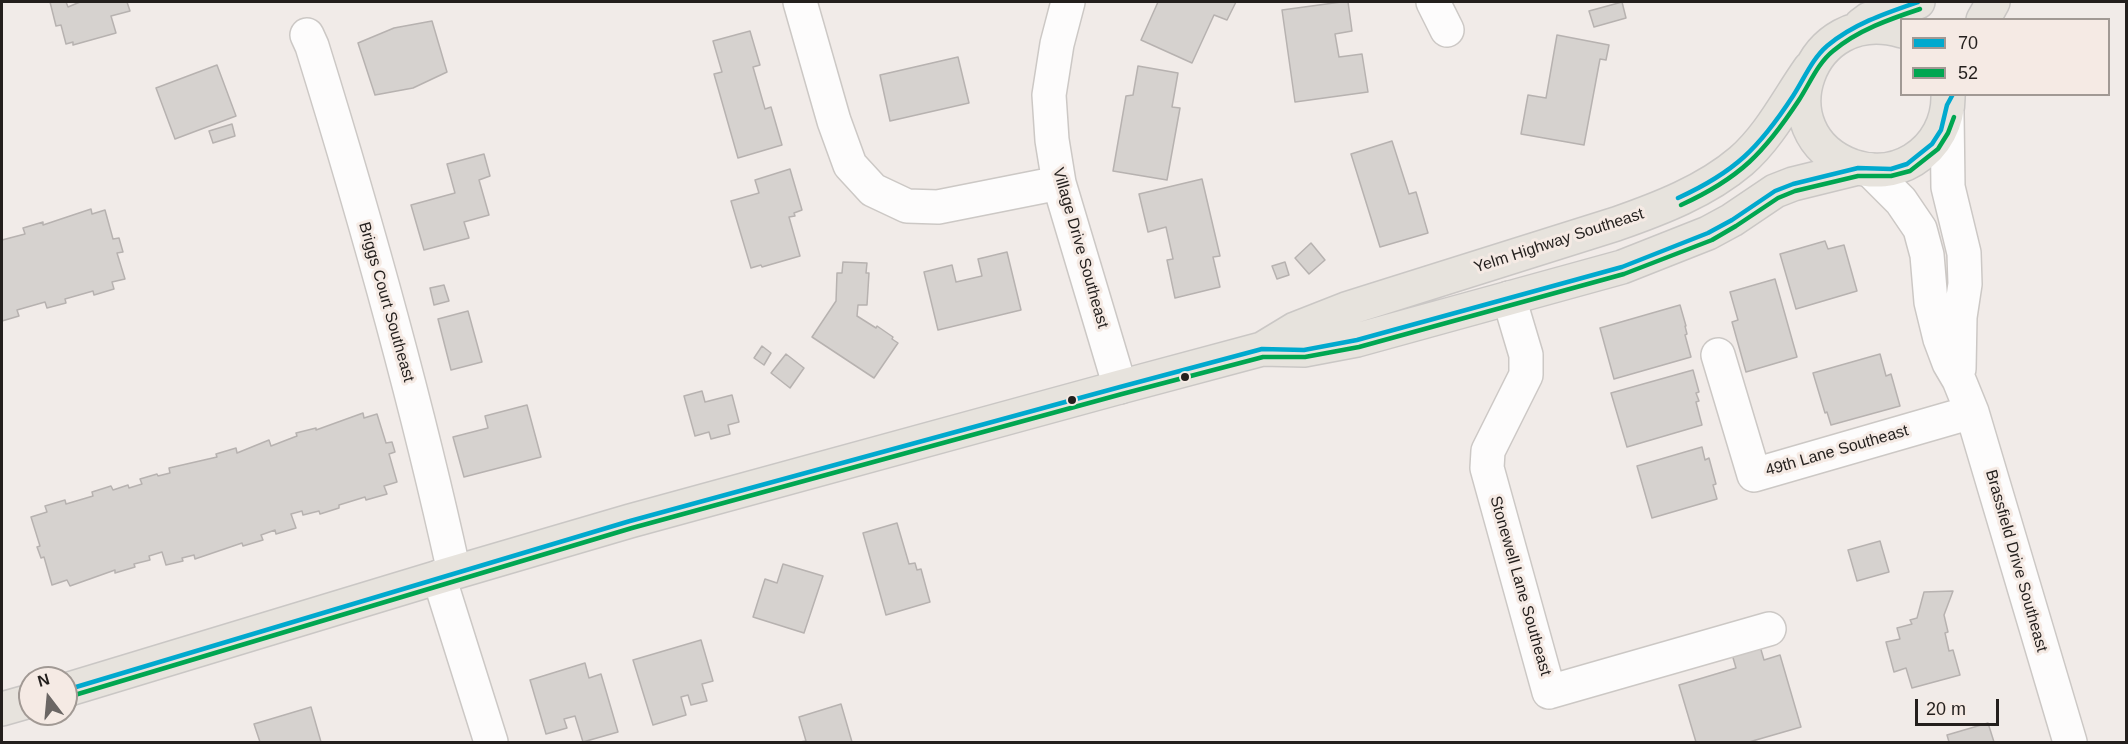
<!DOCTYPE html>
<style>
body{margin:0}
#map{position:relative;width:2128px;height:744px;overflow:hidden;background:#f1ebe8;font-family:Arial,sans-serif}
canvas{display:block}
.frame{position:absolute;inset:0;border:3px solid #231f1d;pointer-events:none}
.legend{position:absolute;left:1900px;top:18px;width:210px;height:78px;box-sizing:border-box;background:#f5eae4;border:2px solid #a19994;margin:0;padding:8px 10px;list-style:none;font-size:18px;color:#231f1d}
.legend li{display:flex;align-items:center;gap:12px;height:30px}
.legend b{width:30px;border:2px solid #a19994}
.north{position:absolute;left:18px;top:666px;width:60px;height:60px;box-sizing:border-box;background:#f5eae4;border:2px solid #a19994;border-radius:50%;rotate:344deg;font-size:16px;font-weight:700;line-height:24px;text-align:center;color:#231f1d}
.north::after{content:'';display:block;margin:auto;width:21px;height:27px;background:#6b6664;clip-path:polygon(50% 0,100% 100%,50% 72%,0 100%)}
.scale{position:absolute;left:1915px;top:699px;width:84px;height:27px;box-sizing:border-box;border:3px solid #231f1d;border-top:0;padding-left:8px;font-size:18px;line-height:21px;white-space:nowrap;color:#231f1d;-webkit-text-stroke:4px #f5eae4;paint-order:stroke}
</style>
<div id="map">
<canvas width="2128" height="744"></canvas>
<div class="frame"></div>
<ul class="legend">
<li><b style="height:8px;background:#00a9ce"></b>70</li>
<li><b style="height:8px;background:#00a651"></b>52</li>
</ul>
<div class="north">N</div>
<div class="scale">20 m</div>
</div>
<script>
const ctx = document.querySelector('canvas').getContext('2d');
ctx.lineJoin = 'round';
function paint(path, color) { ctx.fillStyle = color; ctx.fill(path, 'evenodd'); }
function stroke(path, color, width, dash) { ctx.strokeStyle = color; ctx.lineWidth = width; ctx.lineCap = dash ? 'butt' : 'round'; ctx.setLineDash(dash || []); ctx.stroke(path); }
function write(font, color, halo, rows, align = 'center') {
  ctx.font = font + ' Arial,sans-serif'; ctx.lineWidth = 6; ctx.setLineDash([]); ctx.textBaseline = 'middle'; ctx.strokeStyle = halo; ctx.fillStyle = color; for (const [text, x, y, turn = 0] of rows) {
    ctx.save(); ctx.translate(x, y); ctx.rotate((+turn || 0) * Math.PI / 180); ctx.textAlign = isNaN(turn) ? turn : align; if (halo) ctx.strokeText(text, 0, 0); ctx.fillText(text, 0, 0); ctx.restore();
  }
}
const building = new Path2D(`
 M50,2H66L68,7L80,2H127L130,11L111,16L116,33L73,45V42L66,44L61,25L56,26Z
 M1158,2H1236L1227,20L1214,15L1192,63L1141,40Z
 M1341,2H1348L1352,31L1335,34L1339,57L1362,54L1368,92L1295,102L1282,10Z
 M1622,2L1626,18L1594,27L1589,11Z
 M432,21L447,72L413,88L375,95L358,43L394,28Z
 M750,31L760,65L753,67L765,109L771,107L782,145L738,158L714,74L722,72L713,41Z
 M1557,35L1609,45L1606,60L1600,59L1584,145L1521,134L1528,95L1546,98Z
 M958,57L969,103L890,121L880,75Z
 M217,65L236,116L175,139L156,88Z
 M1138,66L1178,73L1172,107L1180,108L1167,180L1113,171L1126,96L1133,95Z
 M232,124L235,136L213,143L209,131Z
 M1392,141L1409,194L1416,192L1428,233L1380,247L1351,154Z
 M484,154L490,176L479,180L489,215L464,222L469,238L424,250L411,205L455,193L447,164Z
 M790,169L802,210L794,213L795,216L789,217L800,256L762,267L761,265L751,268L731,201L759,193L755,180Z
 M1202,179L1220,256L1213,257L1220,287L1175,298L1167,260L1173,259L1166,227L1148,232L1139,194Z
 M91,209L92,214L105,210L113,239L119,238L123,252L117,253L125,279L112,282L114,289L94,295L93,291L65,299L66,303L47,308L45,302L17,310L19,316L2,321V240L25,234L23,228L43,222V225Z
 M1825,241L1828,249L1844,245L1857,291L1796,309L1780,254Z
 M1311,243L1325,260L1309,274L1295,258Z
 M1007,252L1021,310L938,330L924,272L952,265L956,282L982,276L978,259Z
 M843,262L867,263L866,273H869L867,305H858L857,316L876,328L877,326L893,337L892,339L898,343L874,378L812,337L836,301L837,273H842Z
 M1285,262L1289,275L1277,279L1272,266Z
 M1775,279L1797,357L1746,372L1732,322L1738,320L1730,292Z
 M444,285L449,301L434,305L430,288Z
 M1680,305L1686,326H1685L1687,334L1685,335L1691,357L1614,379L1600,328Z
 M468,311L482,362L451,370L438,319Z
 M762,346L771,353L764,365L754,358Z
 M786,354L804,368L790,388L771,373Z
 M1880,354L1886,376L1891,374L1900,406L1831,425L1827,412L1825,413L1813,373Z
 M1693,370L1699,392L1696,393L1699,401L1696,402L1702,425L1627,447L1611,393Z
 M702,391L705,402L732,395L739,422L728,425L730,434L711,439L709,432L695,436L684,396Z
 M527,405L541,457L464,477L453,437L488,428L485,416Z
 M363,413L364,418L377,414L386,443L392,442L395,452L389,454L397,482L384,486L387,494L366,500L365,497L339,505V508L320,514L319,511L303,515L302,511L291,514L296,528L276,534L275,530L261,535L263,540L243,546L242,543L195,559L194,555L182,558L183,561L166,565L162,552L149,556L150,560L134,564L135,567L115,573V570L70,586L67,580L52,585L44,557L41,558L37,547L40,546L31,517L47,512L45,506L65,500L66,504L93,496L92,492L111,486L113,490L128,485L129,488L142,484L140,479L157,474L158,476L170,473L169,468L217,457L216,454L236,448L237,453L269,440L271,446L297,436L296,433L316,428V430Z
 M1702,447L1705,460L1709,458L1716,484L1713,485L1717,499L1652,518L1637,466Z
 M897,523L909,564L915,563L917,570L921,569L930,602L886,615L863,533Z
 M1880,541L1889,572L1857,581L1848,550Z
 M783,564L823,576L804,633L753,617L765,579L777,583Z
 M1953,591L1944,615L1948,632L1945,633L1949,651L1953,650L1960,675L1912,688L1906,668L1894,672L1886,642L1900,639L1897,628L1912,624L1910,620L1917,618L1924,592Z
 M1757,636L1764,660L1780,655L1801,727L1749,742H1696L1679,685L1736,668L1729,644Z
 M701,640L713,681L702,684L707,701L691,705L688,695L681,697L686,715L653,725L633,660Z
 M585,663L589,678L601,674L618,732L583,742L575,716L564,719L567,728L546,734L530,680Z
 M841,704L852,742H800L806,741L799,717Z
 M311,707L321,742H260L254,724Z
 M1988,723L1994,742H1949L1947,735Z`);
paint(building, '#d6d2cf');
stroke(building, '#b7b2b0', 1.5);
const minor = new Path2D(`
 M800,2L834,121L850,165L873,190L907,206L938,207L1059,183
 M1068,2L1057,44L1049,95L1052,140L1059,183L1120,387
 M1433,2L1447,30
 M307,35L312,46C366,220 415,395 454,572
 M1947,114L1948,187L1964,253L1965,284L1960,317L1959,369
 M1870,170L1901,201L1920,229L1927,255L1931,302L1940,339L1949,363L1959,380L1972,412L2070,742
 M1509,298L1526,355V375L1488,451L1487,468L1549,692L1769,629
 M1718,355L1754,475L1972,412
 M439,577L491,742`);
const major = new Path2D(`
 M1983,20L1993,2
 M1861,25L1869,19L1918,2
 M1902,31C1808,3 1763,133 1852,166C1873,173 1895,171 1913,160C1936,146 1949,121 1948,94
 M1262,349L1295,329L1346,309L1616,224C1659,209 1706,191 1741,161C1770,136 1788,99 1810,68
 M66,690L439,577L630,521L1120,387L1262,349L1304,350L1357,340L1622,267L1708,233L1732,220L1775,191L1793,184L1858,168
 M2,709L30,701`);
stroke(minor, '#ccc8c5', 36);
stroke(major, '#cac7c5', 36);
stroke(minor, '#fdfcfc', 33);
stroke(major, '#e7e3dd', 33);
stroke(new Path2D(`
 M1678,198C1735,172 1759,148 1793,96C1804,79 1812,59 1827,46C1853,24 1886,13 1918,2
 M66,690L630,521L1120,387L1262,349L1304,350L1357,340L1622,267L1708,233L1732,220L1775,191L1793,184L1858,168L1891,169L1907,164L1932,144L1941,130L1947,105L1953,94`), '#00a9ce', 4.5);
stroke(new Path2D(`
 M1681,205C1740,178 1764,153 1799,100C1810,83 1818,63 1833,51C1858,30 1890,19 1920,9
 M68,697L632,528L1122,394L1263,357H1305L1359,347L1624,274L1712,240L1736,226L1778,198L1795,191L1858,176H1891L1910,171L1938,149L1948,133L1954,117`), '#00a651', 4.5);
for (const [x, y, r, color] of [
 [1185,377,5,"#231f1d"],
 [1072,400,5,"#231f1d"]
]) { const dot = new Path2D(); dot.arc(x, y, r, 0, 2 * Math.PI); ctx.fillStyle = color; ctx.fill(dot); stroke(dot, '#f5eae4', 2); }
write('16px', '#231f1d', '#f5eae4', [
 ["Yelm Highway Southeast",1559,241,-18],
 ["Village Drive Southeast",1080,248,74],
 ["Briggs Court Southeast",386,302,74],
 ["49th Lane Southeast",1837,451,-16],
 ["Brassfield Drive Southeast",2016,561,74],
 ["Stonewell Lane Southeast",1520,586,74]
]);
</script>
